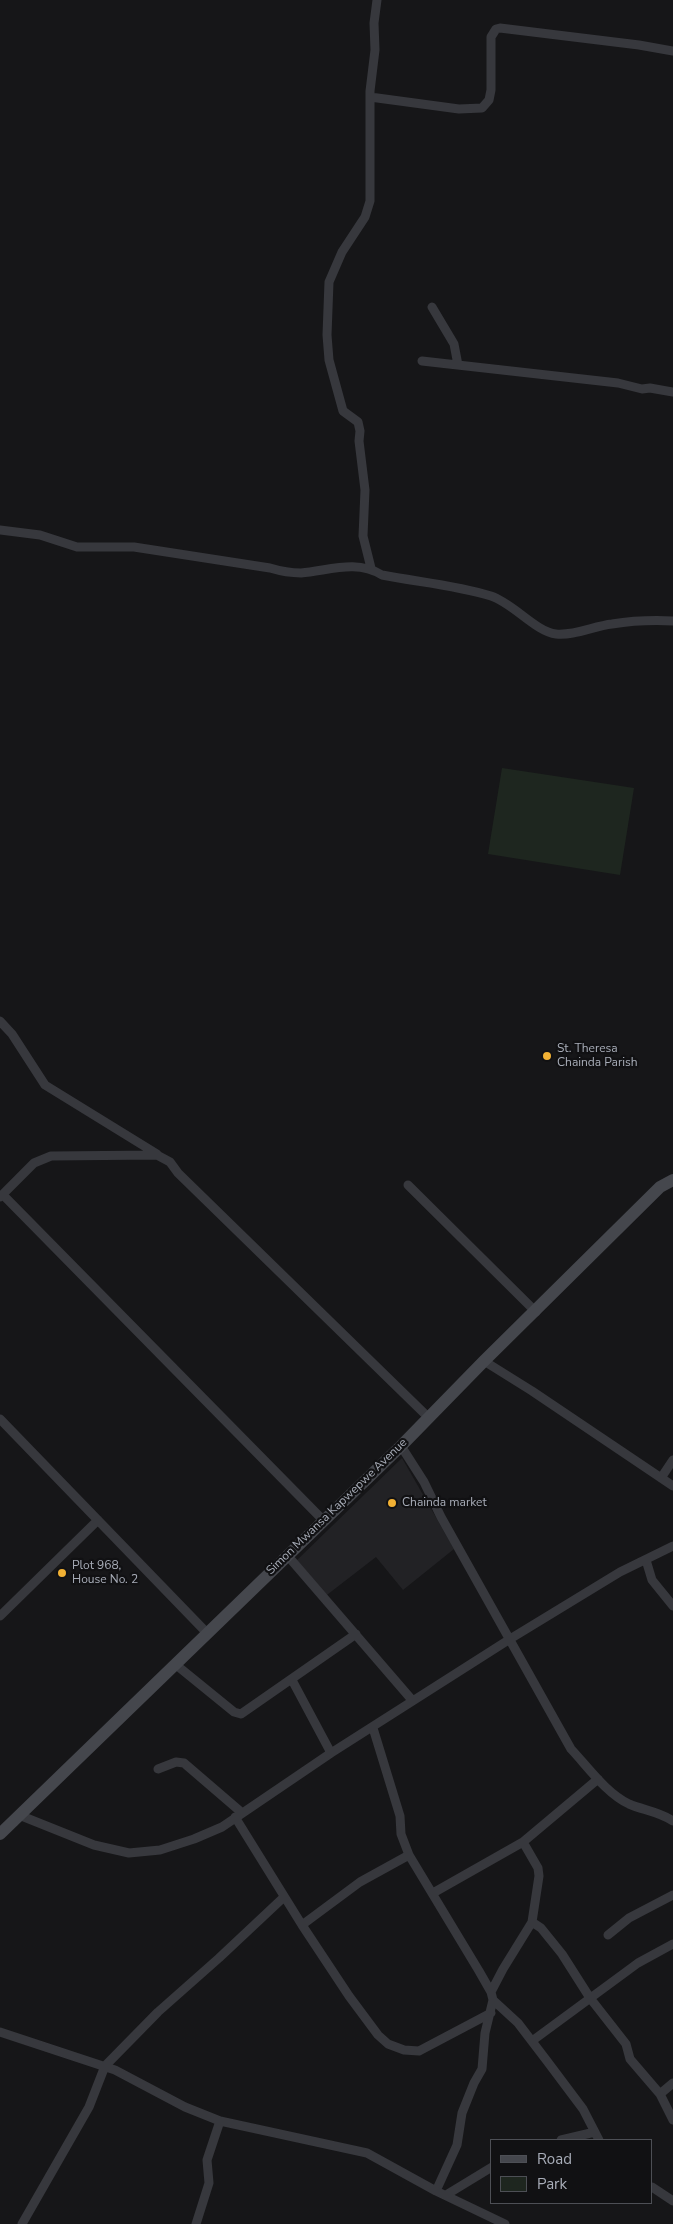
<!DOCTYPE html>
<style>
body{margin:0}
#map{position:relative;width:673px;height:2224px;overflow:hidden;background:#161618;font-family:"Nunito Sans",sans-serif}
canvas{display:block}
.legend{position:absolute;left:490px;top:2139px;width:162px;height:65px;box-sizing:border-box;background:#111113;border:1px solid #4d4f55;margin:0;padding:6px 9px;list-style:none;font-size:15px;color:#a8adb8}
.legend li{display:flex;align-items:center;gap:10px;height:25px}
.legend b{width:25px;border:1px solid #4d4f55}
</style>
<div id="map">
<canvas width="673" height="2224"></canvas>
<ul class="legend">
<li><b style="height:6px;background:#45474d"></b>Road</li>
<li><b style="height:14px;background:#1e261f"></b>Park</li>
</ul>
</div>
<script>
const ctx = document.querySelector('canvas').getContext('2d');
ctx.lineJoin = 'round';
function paint(path, color) { ctx.fillStyle = color; ctx.fill(path, 'evenodd'); }
function stroke(path, color, width, dash) { ctx.strokeStyle = color; ctx.lineWidth = width; ctx.lineCap = dash ? 'butt' : 'round'; ctx.setLineDash(dash || []); ctx.stroke(path); }
function write(font, color, halo, rows, align = 'center') {
  ctx.font = font + ' "Nunito Sans",sans-serif'; ctx.lineWidth = 4.5; ctx.setLineDash([]); ctx.textBaseline = 'middle'; ctx.strokeStyle = halo; ctx.fillStyle = color; for (const [text, x, y, turn = 0] of rows) {
    ctx.save(); ctx.translate(x, y); ctx.rotate((+turn || 0) * Math.PI / 180); ctx.textAlign = isNaN(turn) ? turn : align; if (halo) ctx.strokeText(text, 0, 0); ctx.fillText(text, 0, 0); ctx.restore();
  }
}
paint(new Path2D(`
 M402,1458L454,1549L403,1590L376,1557L323,1598L295,1562Z`), '#222225');
paint(new Path2D(`
 M502,768L634,788L620,875L488,854Z`), '#1e261f');
stroke(new Path2D(`
 M370,97L459,109L482,108L489,100L491,90V37L496,29L500,28L639,45L673,51
 M432,307L454,344L458,365
 M422,361L618,383L642,389L650,388L673,392
 M0,530L40,535L77,547H134L270,568C280,571 289,573 301,573C328,571 356,559 382,575C418,582 456,585 491,596C513,603 536,632 556,634C574,636 594,626 612,624C631,621 653,620 673,621
 M371,568L363,536L365,490L359,441L360,431L358,422L343,411L329,360L327,335L329,282L342,252L365,217L370,201V91L375,50L374,23L377,0
 M0,1021L12,1034L45,1085L157,1154
 M408,1185L536,1312
 M3,1195L323,1520
 M0,1197L34,1163L51,1156L157,1155L170,1162L178,1173L429,1418
 M484,1361L532,1391L673,1486
 M0,1419L207,1633
 M401,1446L424,1482L441,1517L571,1749C588,1767 606,1793 629,1804C643,1810 660,1812 673,1821
 M661,1478L673,1460
 M287,1555L412,1700
 M646,1560L652,1580L673,1606
 M0,1616L98,1520
 M175,1664L234,1712L241,1714L356,1634
 M292,1680L331,1753
 M373,1728L400,1816L401,1834L409,1855L479,1971L491,1992L493,2000L485,2033L482,2069L474,2083L462,2113L457,2145L436,2191
 M158,1769L176,1762L184,1763L241,1812
 M19,1815L94,1845L129,1853L160,1850L194,1839L222,1827L331,1753L510,1639L620,1572L673,1546
 M235,1817L302,1925L349,1996L378,2035L388,2044L404,2050L419,2051L491,2013
 M433,1893L523,1842L598,1779
 M532,1922L541,1928L562,1954L590,1998L626,2044L630,2059L660,2094L673,2120
 M302,1925L360,1882L409,1855
 M608,1935L629,1918L673,1895
 M491,1992L503,1969L532,1922L539,1876L538,1868L523,1842
 M493,2000L518,2023L547,2061L583,2109L599,2140
 M0,2032L115,2070L185,2107L220,2121L367,2153L436,2191L505,2224
 M532,2041L638,1963L673,1944
 M660,2094L673,2083
 M561,2140L595,2132
 M652,2187L673,2201
 M446,2195L492,2167
 M22,2224L89,2107L105,2066L158,2012L219,1958L284,1897
 M196,2224L209,2183L207,2160L220,2121`), '#37383d', 9);
stroke(new Path2D(`
 M0,1834L401,1446L484,1361L660,1187L673,1180`), '#45474d', 12);
for (const [x, y, r, color] of [
 [547,1056,5,"#f2b134"],
 [392,1503,5,"#f2b134"],
 [62,1573,5,"#f2b134"]
]) { const dot = new Path2D(); dot.arc(x, y, r, 0, 2 * Math.PI); ctx.fillStyle = color; ctx.fill(dot); stroke(dot, '#111113', 2); }
write('12px', '#a8adb8', '#111113', [
 ["St. Theresa",557,1049],
 ["Chainda Parish",557,1063],
 ["Chainda market",402,1503],
 ["Plot 968,",72,1566],
 ["House No. 2",72,1580]
], 'left');
write('12px', '#a8adb8', '#111113', [
 ["Simon Mwansa Kapwepwe Avenue",337,1507,-44]
]);
</script>
